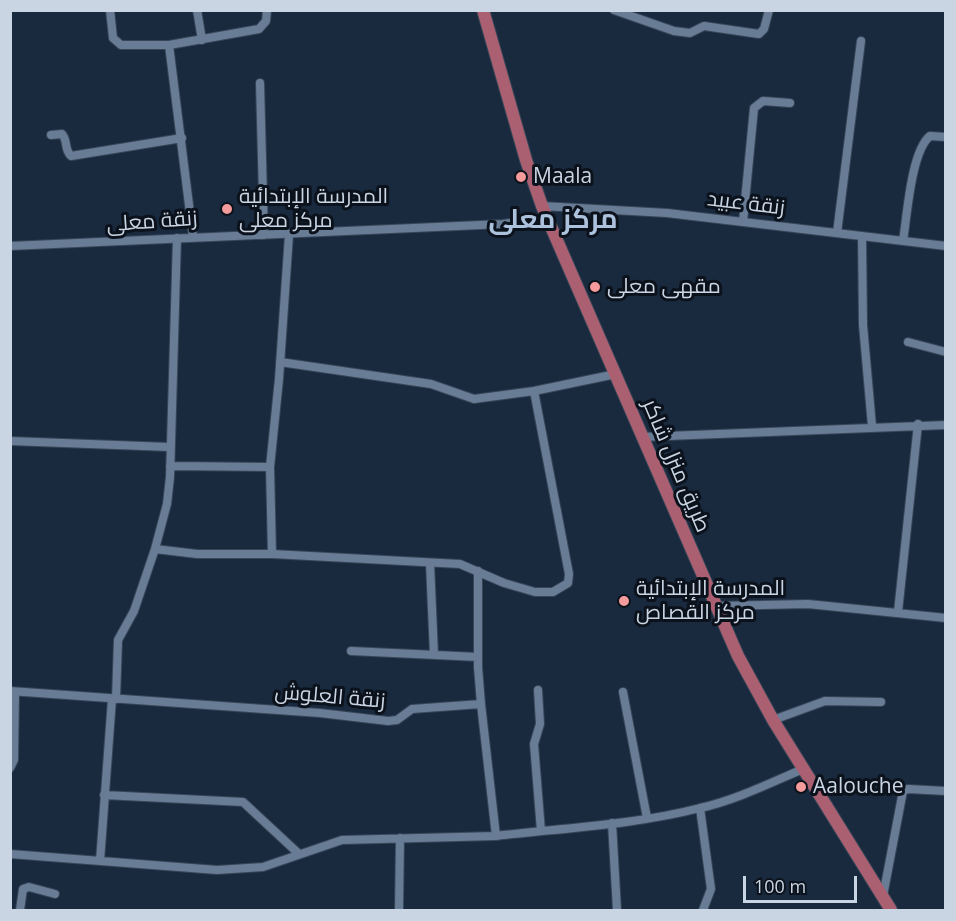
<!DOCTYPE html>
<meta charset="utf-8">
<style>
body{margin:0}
#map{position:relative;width:956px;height:921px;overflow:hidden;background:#192a3f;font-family:"Open Sans",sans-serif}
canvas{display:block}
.frame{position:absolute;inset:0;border:12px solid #cad5e4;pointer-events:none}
.scale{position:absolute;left:743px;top:876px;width:114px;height:27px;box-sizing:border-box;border:3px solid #cad5e4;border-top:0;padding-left:8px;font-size:18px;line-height:21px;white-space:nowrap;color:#cad5e4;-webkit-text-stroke:4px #0b121c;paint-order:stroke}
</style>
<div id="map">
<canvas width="956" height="921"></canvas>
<div class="frame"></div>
<div class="scale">100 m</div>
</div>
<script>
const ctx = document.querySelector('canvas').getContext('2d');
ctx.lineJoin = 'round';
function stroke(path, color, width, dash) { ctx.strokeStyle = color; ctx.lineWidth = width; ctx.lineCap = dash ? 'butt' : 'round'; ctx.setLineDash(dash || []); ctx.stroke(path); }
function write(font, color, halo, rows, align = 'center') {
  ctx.font = font + ' "Open Sans",Cairo,sans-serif'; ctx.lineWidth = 6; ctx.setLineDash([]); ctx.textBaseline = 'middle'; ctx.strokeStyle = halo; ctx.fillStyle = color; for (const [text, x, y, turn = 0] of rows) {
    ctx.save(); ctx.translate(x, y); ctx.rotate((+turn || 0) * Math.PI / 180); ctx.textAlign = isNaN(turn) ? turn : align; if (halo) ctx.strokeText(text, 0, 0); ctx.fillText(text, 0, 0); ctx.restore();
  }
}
const minor = new Path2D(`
 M110,10L113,38L121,45H169L259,29L266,21L267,10
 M197,10L202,40
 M614,10L674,31L690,33L704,26L759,34L764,29L769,10
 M169,45L193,237
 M260,83L264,235
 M51,135L62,134C68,140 64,150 71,156L182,138
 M542,206L667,213L946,246
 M743,222L754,108L763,101L790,103
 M837,233L861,41
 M862,236L863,325L872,426
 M177,238L170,477L167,504L155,549L197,554H272L460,564L504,583L535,592H553L568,583L569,574L534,391
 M903,241C907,217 911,151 930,136L946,137
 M10,246L503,224L547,218
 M908,342L946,352
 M280,362L431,384L474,399L534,391L616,374
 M642,437L946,425
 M10,441L169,447
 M170,466L270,467
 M272,554L270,467L279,379L289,235
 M430,563L434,655
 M478,571V667L481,704
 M715,606L808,604L946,618
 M898,612L918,424
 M351,651L478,657
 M538,690L540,724L534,744L541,831
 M10,691L320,713L388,721L397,720L412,709L481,704L496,836C564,828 634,825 700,808C736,800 770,783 803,769
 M623,692L647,818
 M116,699L118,640L134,611L155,549
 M773,720L825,701L881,702
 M10,768L14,760L15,692
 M104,795L243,802L299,854
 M700,808L711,889L703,910
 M612,823L617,910
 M10,854L217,870L263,867L342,840L496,836
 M100,861L112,699
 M883,896L903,791L908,789L946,791
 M20,910L23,889L29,887L55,894
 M399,910L400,838`);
const primary = new Path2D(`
 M483,10L526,160L542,206L738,656L773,720L891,910`);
stroke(minor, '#374557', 10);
stroke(primary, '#374557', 14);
stroke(minor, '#687c95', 8);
stroke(primary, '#aa6070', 12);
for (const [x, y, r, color] of [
 [521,177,6,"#f59b9b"],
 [227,209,6,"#f59b9b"],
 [595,287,6,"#f59b9b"],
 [624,601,6,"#f59b9b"],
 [801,787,6,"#f59b9b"]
]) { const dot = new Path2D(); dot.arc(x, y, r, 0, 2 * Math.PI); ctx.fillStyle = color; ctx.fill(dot); stroke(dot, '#0b121c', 2); }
write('21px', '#cad5e4', '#0b121c', [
 ["Maala",533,177],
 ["المدرسة الإبتدائية",239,197],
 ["مركز معلى",239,221],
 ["مقهى معلى",607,287],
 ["المدرسة الإبتدائية",636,589],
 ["مركز القصاص",636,613],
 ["Aalouche",813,787]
], 'left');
write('21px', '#cad5e4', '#0b121c', [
 ["زنقة عبيد",746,204,7],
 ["زنقة معلى",152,222,-4],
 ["طريق منزل شاكر",676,466,67],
 ["زنقة العلوش",330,697,5]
]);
write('bold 27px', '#abc1dc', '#0b121c', [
 ["مركز معلى",553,220]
]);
</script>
